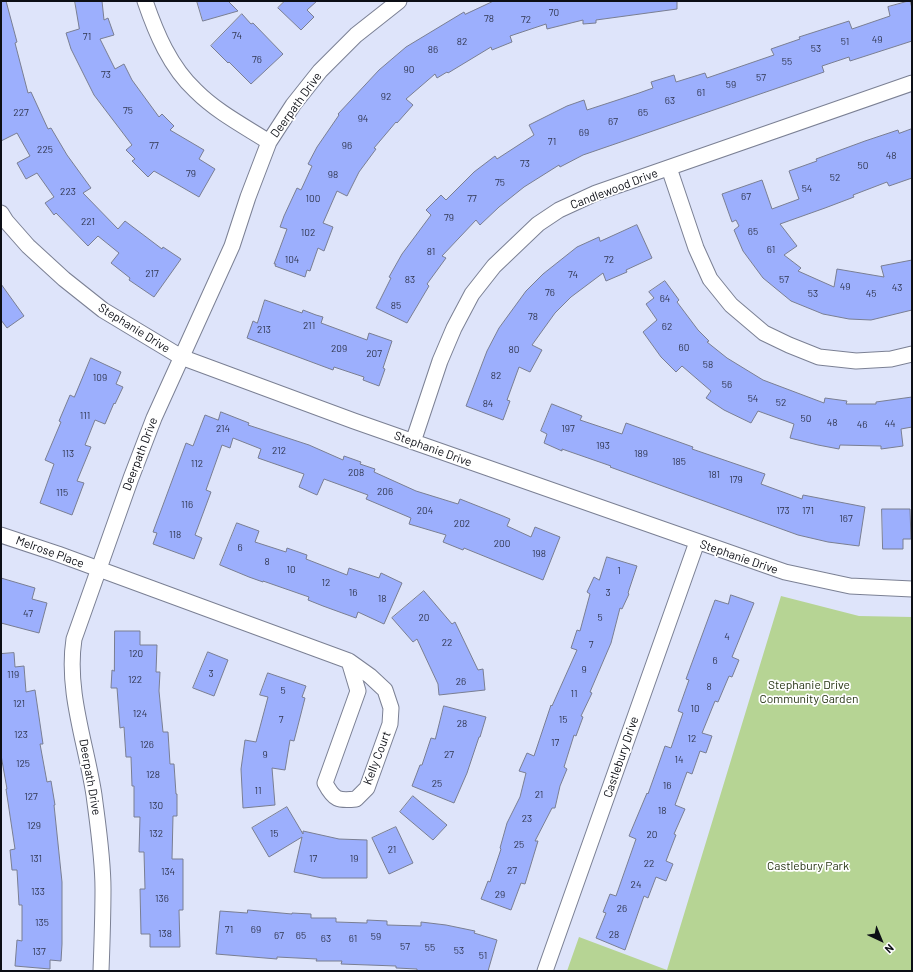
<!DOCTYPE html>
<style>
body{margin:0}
#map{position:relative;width:913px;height:972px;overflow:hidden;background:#dee4fa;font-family:Barlow,sans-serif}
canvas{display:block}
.frame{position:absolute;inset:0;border:2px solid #0c0e15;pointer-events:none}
.north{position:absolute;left:861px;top:920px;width:40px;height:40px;-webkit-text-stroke:3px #fff;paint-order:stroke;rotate:136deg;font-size:11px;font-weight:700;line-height:16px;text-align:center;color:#0c0e15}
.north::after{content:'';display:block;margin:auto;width:14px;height:18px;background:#0c0e15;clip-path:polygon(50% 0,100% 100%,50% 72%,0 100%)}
</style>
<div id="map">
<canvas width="913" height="972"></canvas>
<div class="frame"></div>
<div class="north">N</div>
</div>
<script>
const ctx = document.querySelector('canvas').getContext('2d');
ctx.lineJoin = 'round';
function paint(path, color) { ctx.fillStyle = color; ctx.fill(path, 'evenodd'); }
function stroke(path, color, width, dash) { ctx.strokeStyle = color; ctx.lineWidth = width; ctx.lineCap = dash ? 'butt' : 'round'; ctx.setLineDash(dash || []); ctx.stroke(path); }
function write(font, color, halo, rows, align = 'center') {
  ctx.font = font + ' Barlow,sans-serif'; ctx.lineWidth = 3.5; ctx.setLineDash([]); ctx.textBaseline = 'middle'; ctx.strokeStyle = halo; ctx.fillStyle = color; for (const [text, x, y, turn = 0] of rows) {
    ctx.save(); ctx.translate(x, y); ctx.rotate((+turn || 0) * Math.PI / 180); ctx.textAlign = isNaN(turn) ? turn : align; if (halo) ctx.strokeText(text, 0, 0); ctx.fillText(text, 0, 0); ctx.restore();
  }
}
paint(new Path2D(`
 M781,596L859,616L912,617V971H567L579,937L667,970Z`), '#b6d494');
const building = new Path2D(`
 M1,1H6L17,42L15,43L28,93L31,92L48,129L51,128L67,155L91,188L83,193L118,229L125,221L162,249L163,247L181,259L154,297L129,280L130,278L111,263L119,253L98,236L88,246L56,213L54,215L45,203L54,197L37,173L26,179L17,163L30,156L17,133L1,141Z
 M75,1H102L104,20L108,18L114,35L100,39L115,69L124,64L132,80L159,117L162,114L174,126L170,130L204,150L199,159L215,169L199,197L154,171L148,177L132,161L135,159L126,150L132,145L94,95L71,49L66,33L79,29Z
 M197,1H228L238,11L203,21Z
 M285,1H317L307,10L314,17L301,30L278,8Z
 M494,1H677V9L596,20V23L583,24V20L547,29L546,24L510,36L512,42L492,50L491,47L448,73L447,72L437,78L435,74L406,99L413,105L397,123L396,122L374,148L376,149L359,172L347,196L337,191L323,223L333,227L324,251L318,248L310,271L307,270L305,277L275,266L276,264H274L287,229L280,227L284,216L297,188L301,190L312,166L308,164L317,147L339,115L338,114L379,70L406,47L464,12L465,14Z
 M910,1L912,8V41L850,61L849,57L822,66L824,72L583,155L560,167L559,165L524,187L499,207L480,225L476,220L442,256L446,258L427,284L429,286L407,323L376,308L391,278L389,277L402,254L431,215L426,210L441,195L446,200L474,172L495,156L497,159L534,135L529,125L567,106L584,100L587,110L639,93L653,88L651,82L674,75L676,82L705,73L707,78L774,55L771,49L800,39L799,37L849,21L852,29L890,16L888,7Z
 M242,14L251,24L253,23L283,54L251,84L229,62L228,63L211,46Z
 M912,129V178L889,186L887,182L853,195L854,197L825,208L780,224L797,246L784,255L801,268L798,271L834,287L837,269L884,277L881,266L912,260V310L871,320L849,319L823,314L791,301L763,278L743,251L734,230L739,226L736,220L732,222L722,194L762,180L772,209L799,199L789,171L817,161L816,159L865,141L898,130L899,133Z
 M637,225L652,258L626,270L627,272L606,281L603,273L571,297L555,313L532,345L542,350L530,372L519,367L507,400L510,401L503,420L466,406L487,351L499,328L526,291L543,274L577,247L599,237L600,241Z
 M665,281L679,300L677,302L698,330L709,341L707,342L727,358L763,380L824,403L825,398L847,401L846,404H876V402L912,397V427L901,429L903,446L881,449V446L840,445L839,449L818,445L790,438L794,424L758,411L751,423L724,410L706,398L711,391L682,366L676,372L661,357L643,332L657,320L646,304L654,298L649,292Z
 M1,284L24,316L7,328L1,320Z
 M265,300L302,313L303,310L316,315L323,317L321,323L367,340L369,333L392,341L383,368L385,369L379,386L363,380L364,377L334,367L333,370L247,338L253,321L257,323Z
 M91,358L121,372L116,384L123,387L115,404L114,403L105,424L95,420L85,445L91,447L77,481L84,483L72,515L40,503L54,464L45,460L61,422L59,421L70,395L74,397Z
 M552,404L582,416L580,420L622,434L626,423L693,447L692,449L765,474L761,484L802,499L803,495L865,507L859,546L828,542L798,535L610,467L611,466L562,449V451L544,443L547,434L541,431Z
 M221,412L249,423L248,425L309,445L343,460L344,456L361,462L360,464L375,469L374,472L416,491L458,504L460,499L503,516L510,519L507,526L531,537L535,527L560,537L543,580L464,548L463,550L443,542L446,535L409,524L411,518L366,499L368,495L324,479L317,495L299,487L304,474L258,458L261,449L233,438L230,448L222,445L206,490L211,492L195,535L202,538L194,559L153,544L157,533L153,532L186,443L193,446L205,415L218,420Z
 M882,509H910L911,539H903V549H883Z
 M237,523L259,531L255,542L286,552L287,548L307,555L306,559L347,575L349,568L379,578L381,573L402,583L384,624L358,612L356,618L323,606L308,600L309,597L263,581V582L249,577L220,565Z
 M607,557L637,566L628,593L629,594L622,609L620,608L611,643L590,692L592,693L581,716L583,717L576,736L574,735L564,767L567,769L560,786L555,808H552L535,841H538L525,884L521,883L511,910L481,899L488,881L490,882L501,849L500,848L507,823L520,797L526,773L519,771L527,753L534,756L551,705L552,706L577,650L571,648L577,630L580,631L590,594L587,592L594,577L599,580Z
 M1,578L35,588L32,599L47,603L39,633L1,623Z
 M424,591L452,624L455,622L478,670L483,669L485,690L439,695L438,684L417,639L413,642L392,618Z
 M731,595L754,603L732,657L739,660L732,677L729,676L718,702L715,701L702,733L712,736L706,753L700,751L692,774L687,772L675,805L685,809L674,834L676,835L666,861L673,864L666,881L656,877L648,898L644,896L625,950L596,938L606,913L603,912L610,894L616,896L636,839L629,836L647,793L648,794L665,746L671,748L683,713L678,711L689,680L686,679L715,600L728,604Z
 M115,631H140V645H157L156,672H160L159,691L163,732H168L170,764H174L176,794H177V816H173L172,859H183V910H179L180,947H150V934H141L140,889H145L144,852H139L140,817H134V786H132L131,757H126L124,727L120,728L117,688H111L112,670L114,671Z
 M208,652L228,660L214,696L193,688Z
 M14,653L15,667L24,666L26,692L35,690L43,744H40L47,782L51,781L55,805H54L62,882V944L61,961L50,960V969L15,966L17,940L22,941V905H19L17,870H12L10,850L15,849L6,789H7L1,755V654Z
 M268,673L306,686L302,697L305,698L294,741L290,740L285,770L272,768L275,805L243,808L241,769L245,740L256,742L268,697L260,695Z
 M444,706L486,717L480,737H479L467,773L454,803L412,786L420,765H422L431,738L435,739Z
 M413,796L447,825L433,840L400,812Z
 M287,807L303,834V831L339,839L367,840V878H322L294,872L302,837L269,857L252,828Z
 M396,827L413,863L389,874L372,838Z
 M248,910L292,914V913L311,914V918H336V922L367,923V920L387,921V925L421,926V922L446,925L475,931L474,933L497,940L488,971H417V969L396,968V966L341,964L342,961H316L317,959L277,957V959L216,954L220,911L247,913Z`);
paint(building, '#9caffd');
stroke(building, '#797e92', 1);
const minor = new Path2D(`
 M145,1C156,33 170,67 196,91C217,112 244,126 269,142
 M669,168L696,248L710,279L731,305L764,333L789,345L819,357L856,361L891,359L912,354
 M1,213L6,221L28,246L64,279L103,310L181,357L354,421L785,572L850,586L912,589
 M413,442L440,361L454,328L472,294L494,266L538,224L559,210L596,193L912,83
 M1,535L58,554L349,661L358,691L325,783C334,800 338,801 356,799L367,788L390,724L391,708L385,690L370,676L349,661
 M101,971C102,944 103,916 103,889C103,858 98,826 94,795C86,743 66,691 74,639L131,478L154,418L232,246L248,197L269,142L293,105L320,71L356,35L399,1
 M545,971L697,542`);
stroke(minor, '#7b8094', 17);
stroke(minor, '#fff', 15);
write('10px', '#30364f', null, [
 ["70",554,13],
 ["78",489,19],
 ["72",526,20],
 ["74",237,36],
 ["71",87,37],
 ["49",877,40],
 ["82",462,42],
 ["51",845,42],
 ["53",816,49],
 ["86",433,50],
 ["76",257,60],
 ["55",787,62],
 ["90",409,70],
 ["73",106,75],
 ["57",761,78],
 ["59",731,85],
 ["61",701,93],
 ["92",386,97],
 ["63",670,101],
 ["75",128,111],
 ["227",21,113],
 ["65",643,113],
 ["94",363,119],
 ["67",613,122],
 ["69",584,133],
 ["71",552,142],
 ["77",154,146],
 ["96",347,146],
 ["225",45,150],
 ["48",891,156],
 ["73",525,164],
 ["50",863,166],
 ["79",191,174],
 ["98",333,175],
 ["52",835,178],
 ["75",500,183],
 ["54",807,189],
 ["223",68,192],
 ["67",746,197],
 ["100",313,199],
 ["77",472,199],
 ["79",449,218],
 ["221",88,222],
 ["65",753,232],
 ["102",308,233],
 ["61",771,250],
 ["81",431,252],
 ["104",292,260],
 ["72",609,260],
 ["217",152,274],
 ["74",573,275],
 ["83",410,280],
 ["57",784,280],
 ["49",845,287],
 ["43",897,288],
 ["76",550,293],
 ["53",813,294],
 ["45",871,294],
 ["64",665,299],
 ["85",396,306],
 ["78",533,317],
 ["211",309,326],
 ["62",667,327],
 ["213",264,330],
 ["60",684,348],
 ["209",339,349],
 ["80",514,350],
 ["207",374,354],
 ["58",708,365],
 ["82",496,376],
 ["109",100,378],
 ["56",727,385],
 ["54",753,399],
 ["52",781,403],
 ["84",488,404],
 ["111",85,416],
 ["50",806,419],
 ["48",832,423],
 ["44",890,424],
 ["46",862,425],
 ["214",223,429],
 ["197",568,429],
 ["193",603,446],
 ["212",279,451],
 ["113",68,454],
 ["189",641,454],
 ["185",679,462],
 ["112",197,464],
 ["208",356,473],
 ["181",714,475],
 ["179",736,480],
 ["206",385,492],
 ["115",62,493],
 ["116",187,505],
 ["204",425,511],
 ["173",783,511],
 ["171",808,511],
 ["167",846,519],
 ["202",462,524],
 ["118",175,535],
 ["200",502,544],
 ["6",240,548],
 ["198",539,554],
 ["8",267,562],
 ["10",291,570],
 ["1",619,571],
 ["12",326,583],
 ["16",353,593],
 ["3",608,593],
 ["18",382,599],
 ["47",28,614],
 ["20",424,618],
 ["5",600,618],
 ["4",727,637],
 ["22",447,643],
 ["7",591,645],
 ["120",136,654],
 ["6",715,661],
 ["9",584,670],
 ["3",211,674],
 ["119",13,675],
 ["122",135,680],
 ["26",461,682],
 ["8",709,687],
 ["5",283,691],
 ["11",574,694],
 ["121",19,704],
 ["10",695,709],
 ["124",140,714],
 ["7",281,720],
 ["15",563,720],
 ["28",462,724],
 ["123",21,735],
 ["12",692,739],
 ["17",555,743],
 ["126",147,745],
 ["9",265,755],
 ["27",449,755],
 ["14",679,760],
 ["125",23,764],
 ["128",153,775],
 ["25",437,784],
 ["16",667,786],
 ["11",258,791],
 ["21",539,795],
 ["127",31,797],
 ["130",156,806],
 ["18",662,811],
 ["23",527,819],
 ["129",34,826],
 ["132",156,834],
 ["15",274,834],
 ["20",652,835],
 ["25",519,845],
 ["21",392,850],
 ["131",36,859],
 ["17",313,859],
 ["19",354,859],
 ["22",649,864],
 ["27",512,871],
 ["134",168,872],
 ["24",636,885],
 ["133",38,892],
 ["29",500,895],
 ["136",162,899],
 ["26",622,909],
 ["135",42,923],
 ["71",229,930],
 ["69",256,930],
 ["138",165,934],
 ["28",614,935],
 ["67",279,936],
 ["65",301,936],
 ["59",376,937],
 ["63",326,939],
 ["61",353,939],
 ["57",405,947],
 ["55",430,948],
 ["53",459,951],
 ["137",39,952],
 ["51",483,956]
]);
write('12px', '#0c0e15', '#fff', [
 ["Deerpath Drive",296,105,-54],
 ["Candlewood Drive",614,189,-21],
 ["Stephanie Drive",134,328,32],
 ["Stephanie Drive",433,449,20],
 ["Deerpath Drive",140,454,-69],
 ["Melrose Place",50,552,20],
 ["Stephanie Drive",739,557,19],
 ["Castlebury Drive",621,757,-71],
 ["Kelly Court",377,758,-69],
 ["Deerpath Drive",90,777,80]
]);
write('12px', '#263413', '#fff', [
 ["Stephanie Drive",809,685],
 ["Community Garden",809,699],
 ["Castlebury Park",808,866]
]);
</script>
